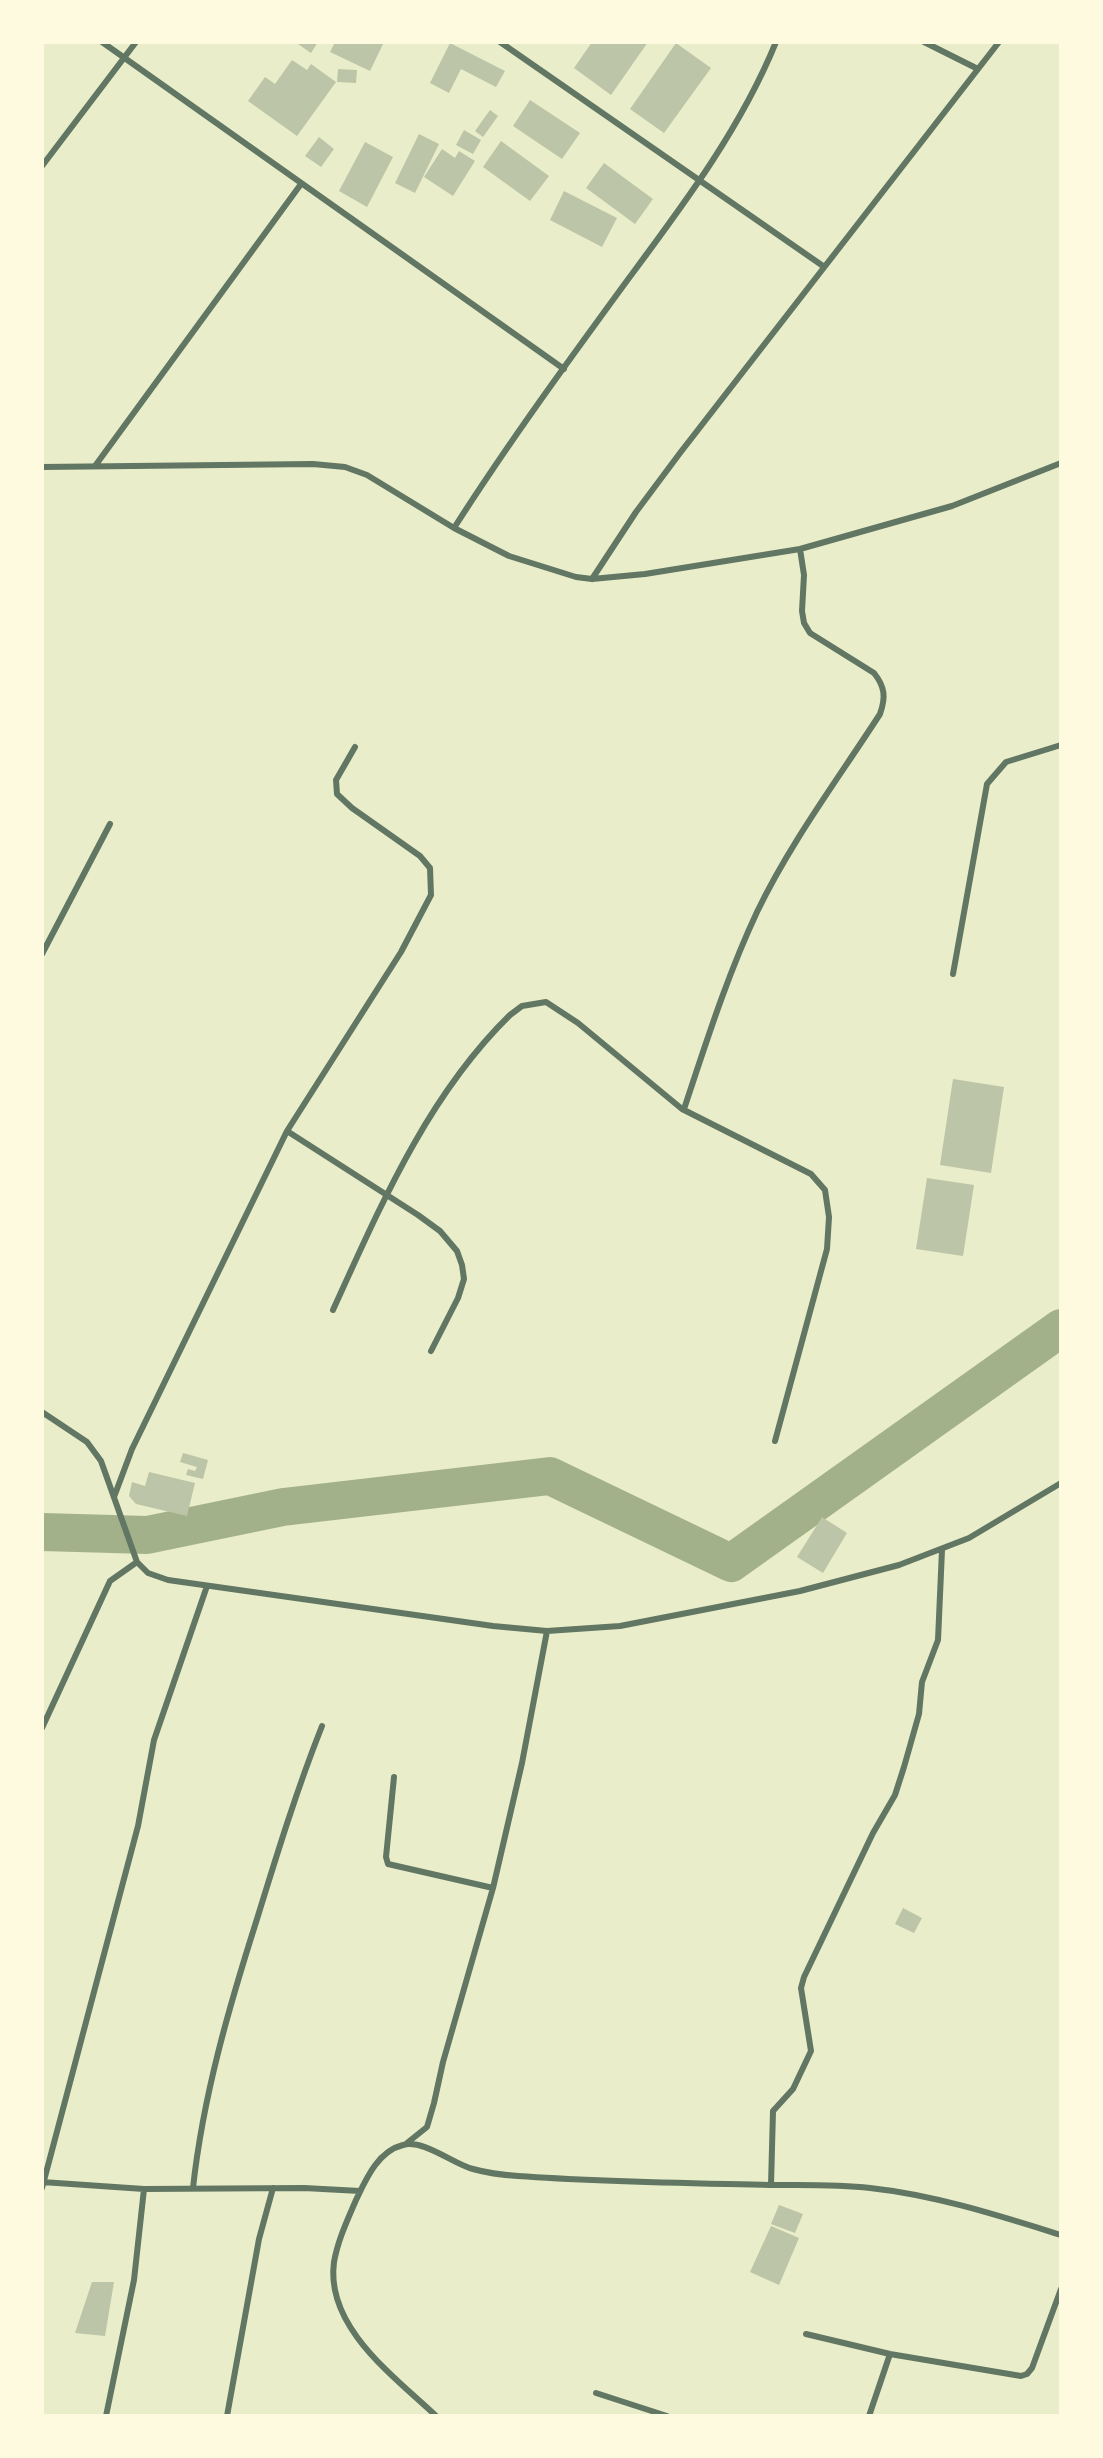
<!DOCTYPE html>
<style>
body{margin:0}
#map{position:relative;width:1103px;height:2458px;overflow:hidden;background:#e9edc9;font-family:"PT Sans Narrow",sans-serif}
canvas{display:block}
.frame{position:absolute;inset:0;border:44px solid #fefae0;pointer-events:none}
</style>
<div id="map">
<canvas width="1103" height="2458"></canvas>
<div class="frame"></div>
</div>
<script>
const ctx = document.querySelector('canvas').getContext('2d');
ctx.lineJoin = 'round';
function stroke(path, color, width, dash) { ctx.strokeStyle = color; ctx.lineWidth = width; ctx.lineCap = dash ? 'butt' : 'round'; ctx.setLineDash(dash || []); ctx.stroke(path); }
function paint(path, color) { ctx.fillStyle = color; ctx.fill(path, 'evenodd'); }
stroke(new Path2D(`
 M42,1532L147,1535L283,1507L550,1476L731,1563L1061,1328`), '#a3b18a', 38);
paint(new Path2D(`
 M295,42H318L311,53Z
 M335,42H384L370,71L330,52Z
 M592,42H648L611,95L574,68Z
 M450,43L505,71L496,87L461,69L449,93L430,83Z
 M676,43L711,68L664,133L630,109Z
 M292,60L307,70L311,64L336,82L297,136L248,101L265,77L275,84Z
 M338,69L357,70L356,83L337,82Z
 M530,100L580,133L562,159L513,126Z
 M490,110L498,116L483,137L475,131Z
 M464,130L481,140L473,154L456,145Z
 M419,134L439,144L415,193L395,183Z
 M319,137L334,149L321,167L305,156Z
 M501,141L549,176L530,201L483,167Z
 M365,142L393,157L367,207L339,191Z
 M442,149L455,158L459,151L475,161L453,196L424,177Z
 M604,163L653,199L635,224L586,188Z
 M564,191L617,218L602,247L550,220Z
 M953,1079L1004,1087L991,1173L940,1165Z
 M927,1178L974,1185L963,1256L916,1249Z
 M183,1453L208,1460L203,1479L186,1475L188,1469L195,1471L197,1467L180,1462Z
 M149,1472L195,1483L187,1516L136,1504L129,1496L132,1482L145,1486Z
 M822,1517L847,1533L823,1573L797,1557Z
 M903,1908L922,1918L914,1933L895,1924Z
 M779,2205L803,2214L795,2233L771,2224Z
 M771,2226L799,2238L779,2285L750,2272Z
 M92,2282H114L105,2336L75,2333Z`), '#bcc5a7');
stroke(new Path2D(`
 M102,42L564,369
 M500,42L823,266
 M924,42L978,69
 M42,166L136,42
 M95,466L301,184
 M42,467L313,464L345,467L367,475L454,528L509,556L576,577L592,579L645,574L800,549L952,506L1061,463
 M454,528C509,442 569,360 629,278C684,204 741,128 776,42
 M592,579L636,512L680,453L999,42
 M42,954L110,824
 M953,974L987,784L1006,762L1061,745
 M684,1109C706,1043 727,976 757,912C790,843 838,779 880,714C886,697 885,687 874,673L810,633L804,623L802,611L804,575L800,549
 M287,1131L418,1215L440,1231L457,1251L462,1265L464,1279L458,1298L431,1351
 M333,1310C380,1207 427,1096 510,1015L522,1006L546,1002L578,1023L682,1109L811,1174L825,1190L829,1217L827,1249L775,1441
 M42,1412L87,1442L101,1461L137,1562L148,1573L168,1580L493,1626L547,1631L620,1626L800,1591L899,1565L969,1538L1061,1483
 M114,1497L132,1449L287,1131L401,952L431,895L430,868L420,856L352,808L337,794L336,780L355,747
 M42,1728L110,1581L137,1562
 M394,1777L386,1857L388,1864L493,1888
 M407,2143L427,2127L434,2103L443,2062L493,1888L522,1763L547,1631
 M42,2182L144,2189L304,2188L360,2191
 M771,2185L773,2111L793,2089L811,2051L801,1988L804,1977L873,1833L895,1795L904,1767L919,1714L922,1682L938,1640L942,1550
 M42,2188L138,1826L154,1740L207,1586
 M193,2188C203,2096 229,2007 257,1919C277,1854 297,1789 322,1726
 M806,2334L890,2354L1021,2376L1027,2374L1032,2368L1061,2289
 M596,2393L667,2416
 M106,2416L134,2280L144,2189
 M227,2416L259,2239L273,2188
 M436,2416C395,2377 325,2327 334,2262C338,2240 347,2221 356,2200C366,2179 378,2151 403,2145C424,2139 453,2164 473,2169C487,2173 503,2175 518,2176C601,2182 686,2183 770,2185C803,2185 837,2184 870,2188C935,2195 1000,2216 1061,2235
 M869,2416L890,2354`), '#617663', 6);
</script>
